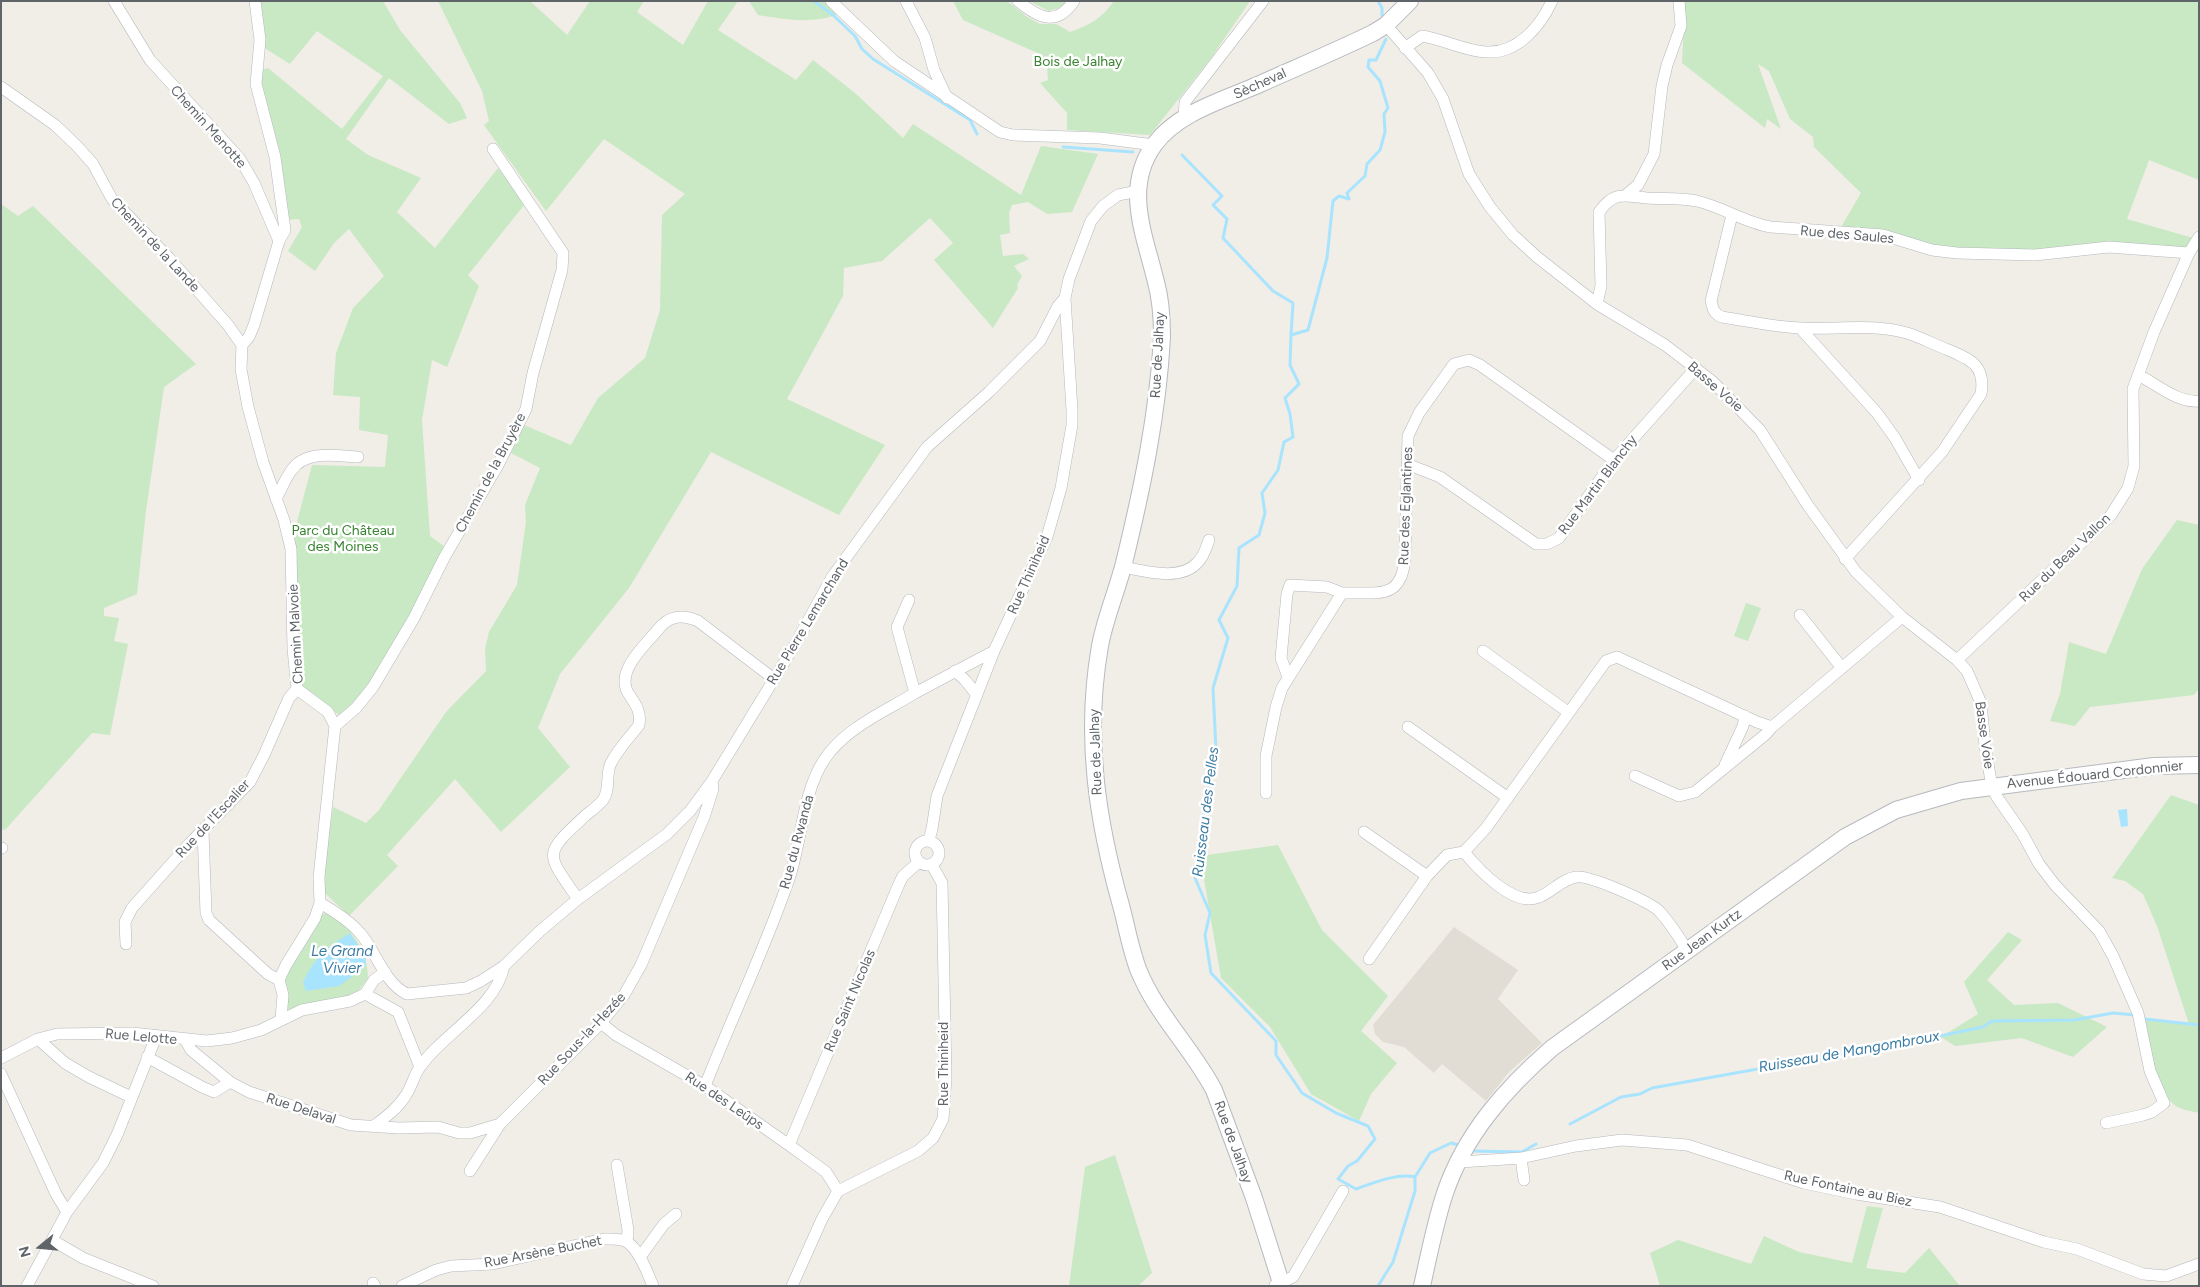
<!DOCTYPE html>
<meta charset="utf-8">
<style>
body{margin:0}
#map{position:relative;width:2200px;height:1287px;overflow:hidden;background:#f1ede7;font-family:Figtree,sans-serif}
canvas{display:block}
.frame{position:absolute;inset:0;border:2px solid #5e6468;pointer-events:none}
.north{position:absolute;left:15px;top:1222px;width:50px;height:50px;-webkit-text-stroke:4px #fff;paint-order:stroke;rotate:253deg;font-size:14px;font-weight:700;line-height:20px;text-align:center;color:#5e6468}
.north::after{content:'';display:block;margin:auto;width:18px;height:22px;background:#5e6468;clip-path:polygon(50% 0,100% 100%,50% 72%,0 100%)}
</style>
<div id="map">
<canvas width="2200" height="1287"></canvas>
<div class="frame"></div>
<div class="north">N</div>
</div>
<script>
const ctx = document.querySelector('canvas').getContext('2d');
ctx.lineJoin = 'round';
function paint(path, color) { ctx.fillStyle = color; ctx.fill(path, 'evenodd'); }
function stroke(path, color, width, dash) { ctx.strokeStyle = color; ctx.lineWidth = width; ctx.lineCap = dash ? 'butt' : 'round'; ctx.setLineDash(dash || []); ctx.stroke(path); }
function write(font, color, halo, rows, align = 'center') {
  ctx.font = font + ' Figtree,sans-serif'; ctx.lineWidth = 5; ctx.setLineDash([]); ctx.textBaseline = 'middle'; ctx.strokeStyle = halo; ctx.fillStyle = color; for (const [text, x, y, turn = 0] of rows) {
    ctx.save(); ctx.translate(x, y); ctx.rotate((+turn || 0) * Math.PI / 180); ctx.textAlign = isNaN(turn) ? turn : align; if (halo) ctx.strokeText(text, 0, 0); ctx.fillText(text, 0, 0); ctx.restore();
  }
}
paint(new Path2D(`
 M1454,927L1518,970L1498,999L1542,1043L1509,1072L1486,1101L1442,1064L1434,1073L1404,1047L1383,1042L1375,1034L1373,1025Z`), '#e1ddd5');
paint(new Path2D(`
 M258,1H383L400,30L460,103L467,118L449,124L389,78L346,139L368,155L421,178L397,212L435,248L498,168L525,204L468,275L479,286L447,367L432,360L422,420L430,536L448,549L371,685L340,716L325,703L300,686L293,537L312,465L385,467L388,435L359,430L360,397L333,395L336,353L353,308L384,276L349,229L334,243L315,271L288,251L302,227L299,219L287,220L279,161L261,80L262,70L268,68L342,129L383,76L317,31L290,64L263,47Z
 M438,1H530L567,35L590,1H644L637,12L683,45L708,1H738L718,30L796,80L813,60L855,93L903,138L913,124L1021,195L1041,146L1098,154L1072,212L1047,214L1028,202L1012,205L1009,213L1010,233L1000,235L1003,256L1023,254L1029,259L1014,266L1022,276L1017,285L1018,288L993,328L934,260L953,243L930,218L882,261L844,268L843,296L787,399L885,445L839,515L711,452L629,588L560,674L538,728L570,767L501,832L455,779L387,855L398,866L349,916L324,892V872L333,807L366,823L379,810L446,712L486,671L485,649L489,632L517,585L526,522L525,505L540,468L511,453L524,425L571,445L598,398L645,358L660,310L662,215L685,194L604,139L546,211L484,125L489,121L482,91Z
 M749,1H826L840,14C810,24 789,20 758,15Z
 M953,1H1007L1026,16L1040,24H1056L1070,32C1090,25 1101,19 1114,1H1250L1211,58L1150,135L1067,130V113L1040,83L1048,80L1047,65L1042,55L963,20Z
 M1029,1H1066L1061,7L1049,11Z
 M1685,1H2199V180L2149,160L2127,219L2193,238L2187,250L2035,251L1957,248L1933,246L1841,227L1861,193L1814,147L1813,137L1790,119L1769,71L1758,64L1781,129L1767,119L1765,128L1682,63Z
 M1,204L18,216L33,206L196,364L164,387L146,511L137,594L104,608V616L119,618L114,641L128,644L110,735L92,733L5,830L1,829Z
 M2177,520L2199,525V689L2194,695L2090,707L2075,726L2050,721L2060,694L2069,642L2106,654L2142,569Z
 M1746,603L1761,608L1748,641L1734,636Z
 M2171,795L2199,805V1113C2192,1111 2182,1110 2176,1106C2151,1087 2149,1047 2145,1019L2189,1024L2157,926L2143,894L2125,881L2112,878Z
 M1278,845L1322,930L1388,996L1361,1031L1397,1063L1371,1094L1359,1121L1311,1094L1270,1027L1221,978L1200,856Z
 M329,912C351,929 368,950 368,978L359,990L347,996L287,1010L284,979L291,964L320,919L323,914Z
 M2008,932L2022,940L1987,980L2014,1005L2058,1003L2107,1027L2073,1057L2022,1038L1955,1046L1941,1037L1978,1014L1964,982Z
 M1115,1155L1152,1273L1138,1286H1069L1085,1167Z
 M1867,1206L1883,1208L1866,1268L1905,1273L1929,1248L1960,1286H1660L1650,1253L1678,1240L1751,1264L1764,1236L1799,1252L1852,1263Z`), '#c8e9c3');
paint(new Path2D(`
 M2127,809L2128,826L2121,827L2118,810Z
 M350,933L366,958L365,967L339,986L306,991L303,983C313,959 328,946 350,933Z`), '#a9e4ff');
stroke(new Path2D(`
 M814,1L833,15L855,36L862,49L873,59L970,120L977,134
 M1378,1L1382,8V18
 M1386,39L1376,60H1369L1368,67L1380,81L1388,108L1384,114L1385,132L1380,150L1367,164L1365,176L1347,193L1349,199L1339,196L1333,201L1327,258L1308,330L1291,335L1290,365L1299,384L1285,398L1290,414L1293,437L1284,442L1278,470L1262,493L1265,513L1259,535L1239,548L1237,586L1219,620L1228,638L1213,688L1216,750L1204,806V830L1195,878L1210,913L1205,935L1211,973L1276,1041V1055L1302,1093L1336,1113L1368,1126L1375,1139L1357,1161L1348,1166L1338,1179L1356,1189C1373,1183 1397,1173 1415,1177
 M1063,147L1133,152
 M1182,155L1222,196L1213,205L1227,219L1223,238L1273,291L1293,303L1291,335
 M2145,1019L2199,1025
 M1570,1124L1621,1097L1640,1094L1652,1088L1930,1038L1983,1027L1992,1021L2074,1020L2113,1013L2135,1015
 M1472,1151L1522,1152L1536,1144
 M1378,1286L1393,1262L1415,1191V1177L1430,1153L1451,1143L1458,1145`), '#a9e4ff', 3);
const minor = new Path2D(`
 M114,1L150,60L240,159L254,183L279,241
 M831,1L894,61L1000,132L1013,135L1100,138L1154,145
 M906,1L925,38L934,70L947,98
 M1018,1C1039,18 1056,27 1074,1
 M1386,25L1428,73L1443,99L1469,174L1490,207L1513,235L1537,257L1597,304L1665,345L1712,381L1760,430L1807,504L1856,572L1902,617L1957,660L1967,671L1981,703L1985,746L1992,787L1997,797L2022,833L2039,864L2055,885L2099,931L2113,956L2138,1013L2150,1071L2164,1103L2152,1112L2143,1115L2106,1123
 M1405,48L1422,36C1443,39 1464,51 1486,52C1517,54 1540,27 1552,1
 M1,87L55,125L77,146L93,164L112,199L169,258L228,325L242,345
 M1184,118L1185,102L1263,1
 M1627,194L1638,185L1654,154L1662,86L1667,65L1681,26L1679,1
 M1732,215L1711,301C1713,309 1714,314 1722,317C1748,321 1775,327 1801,328C1836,330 1872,323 1907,333C1920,337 1933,344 1946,349C1970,359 1986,365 1981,394L1942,452L1845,559
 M1597,304L1601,286L1599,212C1615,190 1624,196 1647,198C1664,199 1680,198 1697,201C1723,207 1745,223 1771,227L1883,235L1932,250L1957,253L2035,255L2109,247L2189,253
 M1800,328L1877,413L1895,438L1919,480
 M242,345L241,369L248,407L263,462L284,520L291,549L293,649L297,689L328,712L335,726L319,877L320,903L315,918L286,965L279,980L283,995L281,1019
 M242,345L249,337L254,325L279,241L285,230L275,157L256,84L260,40L255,1
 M2138,375C2157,384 2177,403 2199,401
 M1407,464L1440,477L1536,544H1547L1559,538L1614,460L1696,368
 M276,499C281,490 285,479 291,471C305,449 337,456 358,457
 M1123,567C1145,571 1181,582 1198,562C1204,556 1206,548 1209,540
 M1800,615L1842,668
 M1483,651L1568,712
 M1957,660L2111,515L2128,488L2134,466L2133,389L2154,332L2189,253L2199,237
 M955,671L965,680L977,695
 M1288,677L1281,658L1287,594L1290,585L1327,587L1342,593
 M915,693L994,651
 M335,726L356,708L373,687L414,618L444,558L498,465L526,409L533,373L562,270L563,253L493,149
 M1408,727L1508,798
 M1725,765L1743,726L1745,716
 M1635,776L1679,796L1695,792L1766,734L1772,727
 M1266,793V756L1276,707L1282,688L1342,593C1378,592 1402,601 1405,557L1408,436L1419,413L1454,364L1469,360L1480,365L1614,460
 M203,831L206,913L209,920L268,974L279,980
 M1364,832L1427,876
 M929,840L932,829L937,796L994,651L1047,537L1061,488L1072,425V410L1065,298
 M915 853a12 12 0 1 1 24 0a12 12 0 1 1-24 0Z
 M1,848H2
 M578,899C545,852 543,855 586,815C591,811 598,806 603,800C611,788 605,775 611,763C618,749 630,737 639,725C641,713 637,706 630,696C612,672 647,644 661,626C672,615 684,615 698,621L774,679
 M320,903C334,911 349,920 360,933C376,951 384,983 407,994L466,988L481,981L504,966L540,931L578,899L667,834L690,811L712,781L796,643L832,577L927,447L989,392L1040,341L1058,306L1065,298L1069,279L1091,221L1103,206L1118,195L1138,191
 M126,944L125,922L132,908L190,843L250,782L264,755L289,698L297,689
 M1687,950C1679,937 1670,923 1660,912C1651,902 1590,875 1576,877C1562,879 1552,892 1539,897C1514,908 1478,869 1464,852L1486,828L1606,661L1617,657L1757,722L1772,727L1902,617
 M1369,959L1427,876L1447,855L1464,852
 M365,994L398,1012L420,1067
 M601,1023L616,1035L705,1086L789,1145L826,1172L838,1191
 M38,1039L65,1063L89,1077L131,1097
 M186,1041L191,1050L230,1082L249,1092L351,1125L399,1128L438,1127L459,1133H470L500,1124
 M147,1057L202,1087L214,1092L230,1082
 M1,1058L38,1039L57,1034L132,1033L207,1041L232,1038L261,1030L302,1010L350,1001L365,994L374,980L385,972
 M1,1074L56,1194L67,1212
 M705,1086C732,1017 765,949 789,879C802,841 802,794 824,760C845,728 884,712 915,693L897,627L909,600
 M374,1126C386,1117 398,1108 406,1095C412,1086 414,1075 420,1067C443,1033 496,1008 504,966
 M789,1145L899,884L903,876L919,862
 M1521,1158L1524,1180
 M1460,1162L1521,1158L1576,1146L1622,1140L1687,1145L1804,1183L1856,1194L1940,1207L2044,1242L2077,1249L2143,1274L2166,1276L2199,1264
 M617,1165L628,1230L627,1242
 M470,1171L500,1124L601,1023L624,995L641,965L704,817L713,789L712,781
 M52,1240L83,1258L153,1286
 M640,1257L664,1224L676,1214
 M373,1283L375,1286
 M1275,1285L1293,1277L1343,1191
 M27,1286L67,1212L103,1163L117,1135L156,1037
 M402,1286L436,1270L451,1266L493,1264L604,1239C611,1239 621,1238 627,1242C639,1249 648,1274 653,1286
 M792,1286L822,1219L838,1191L918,1151L933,1138L943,1119L946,1078L942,883L932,865`);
const secondary = new Path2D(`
 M1282,1286L1254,1198L1214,1090C1192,1048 1156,1014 1138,969C1131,950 1127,929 1122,909C1097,821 1084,737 1100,646C1105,618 1117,591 1124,563C1142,489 1158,414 1162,337C1162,319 1161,300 1156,282C1145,236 1123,188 1154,145C1178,112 1224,100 1260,84C1298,67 1336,51 1373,33L1386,25L1410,1
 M1422,1286C1429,1255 1435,1223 1445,1193C1465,1134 1506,1088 1552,1048L1845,837L1896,810L1961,791L2154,766L2199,765`);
stroke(minor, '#b4b8bc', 12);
stroke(secondary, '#b5babf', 18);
stroke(minor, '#fff', 11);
stroke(secondary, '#fff', 16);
write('14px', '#388330', '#fff', [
 ["Bois de Jalhay",1078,62],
 ["Parc du Château",343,531],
 ["des Moines",343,547]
]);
write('14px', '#5e6468', '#fff', [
 ["Sècheval",1260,84,-24],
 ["Chemin Menotte",208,127,48],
 ["Rue des Saules",1847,235,5],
 ["Chemin de la Lande",155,245,47],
 ["Rue de Jalhay",1158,355,-87],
 ["Basse Voie",1715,387,41],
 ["Chemin de la Bruyère",491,473,-62],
 ["Rue Martin Blanchy",1598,485,-53],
 ["Rue des Eglantines",1406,506,-88],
 ["Rue du Beau Vallon",2065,558,-44],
 ["Rue Thiniheid",1029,575,-66],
 ["Rue Pierre Lemarchand",808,622,-59],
 ["Chemin Malvoie",296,634,-93],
 ["Basse Voie",1984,735,82],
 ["Rue de Jalhay",1096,752,-92],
 ["Avenue Édouard Cordonnier",2095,775,-6],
 ["Rue de l'Escalier",213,819,-47],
 ["Rue du Rwanda",797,842,-75],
 ["Rue Jean Kurtz",1702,940,-36],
 ["Rue Saint Nicolas",850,1001,-67],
 ["Rue Lelotte",141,1037,5],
 ["Rue Sous-la-Hezée",582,1039,-47],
 ["Rue Thiniheid",944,1064,-90],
 ["Rue des Leûps",724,1101,34],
 ["Rue Delaval",301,1109,18],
 ["Rue de Jalhay",1233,1142,70],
 ["Rue Fontaine au Biez",1848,1189,12],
 ["Rue Arsène Buchet",543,1252,-11]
]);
write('italic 15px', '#3a7ba4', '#fff', [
 ["Ruisseau des Pelles",1206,812,-83],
 ["Le Grand",342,952],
 ["Vivier",342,969],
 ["Ruisseau de Mangombroux",1849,1052,-10]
]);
</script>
